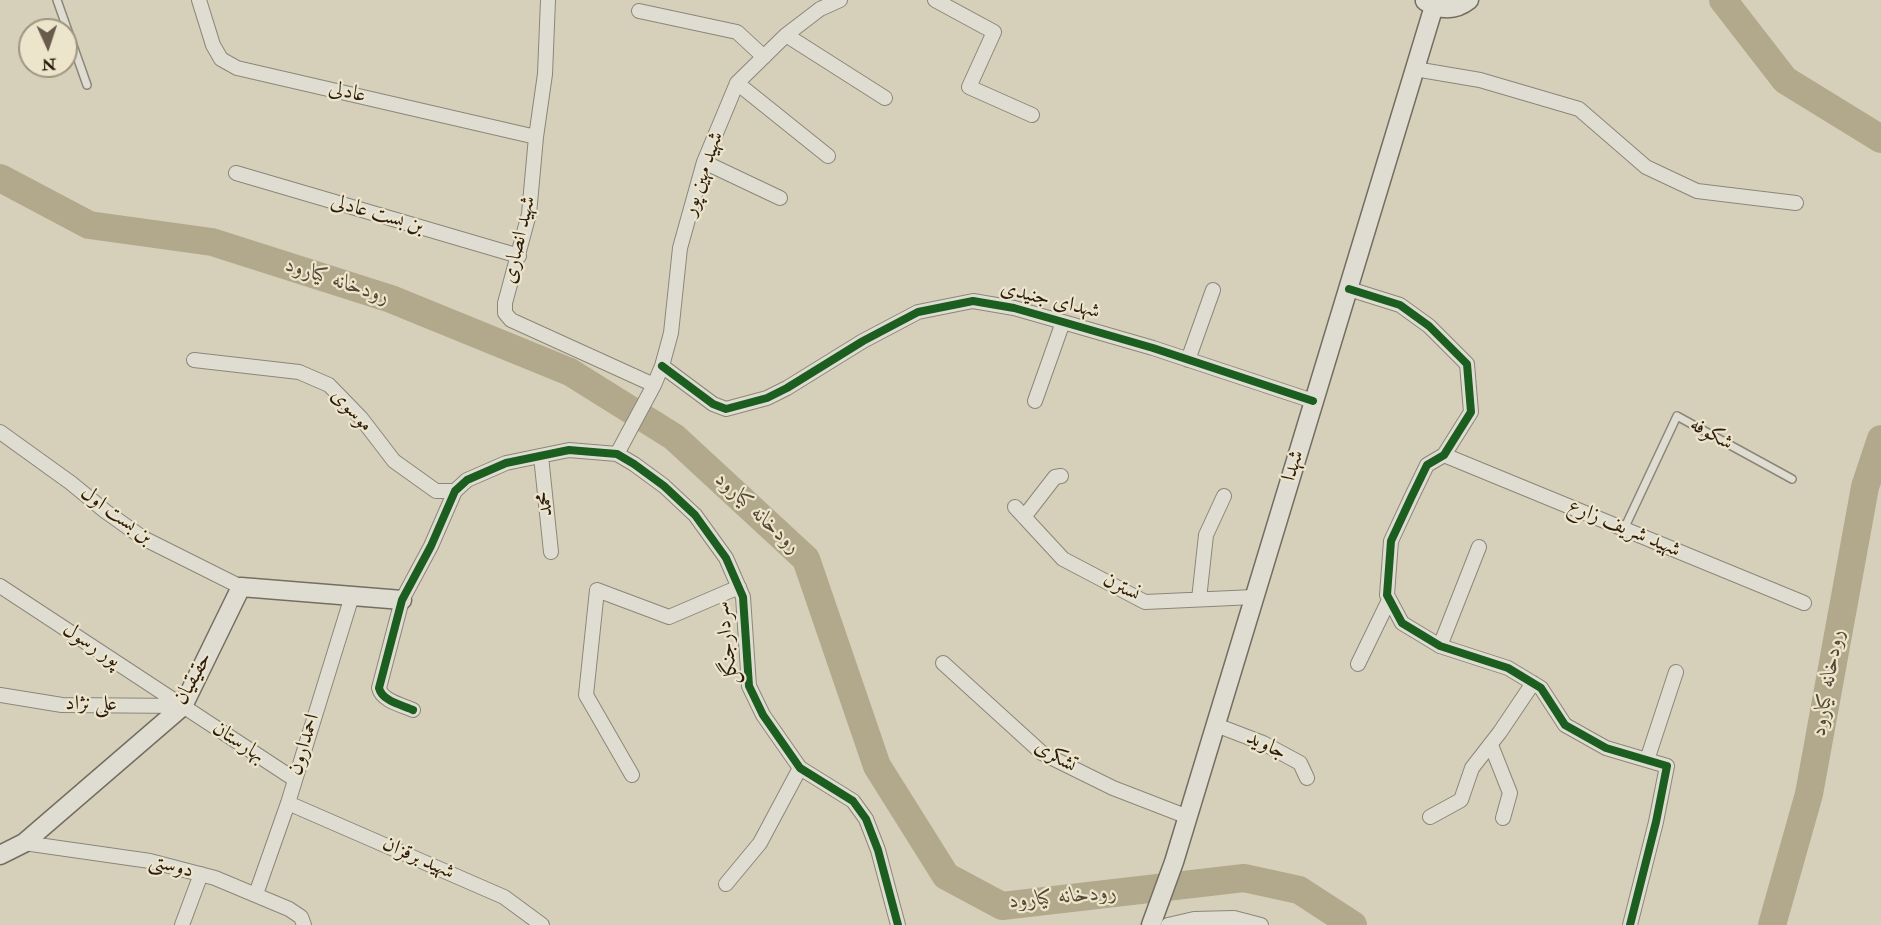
<!DOCTYPE html>
<meta charset="utf-8">
<style>
body{margin:0}
#map{position:relative;width:1881px;height:925px;overflow:hidden;background:#d6d0ba;font-family:"IM FELL Double Pica",serif}
canvas{display:block}
.north{position:absolute;left:18px;top:18px;width:60px;height:60px;box-sizing:border-box;background:#ece5cb;border:2px solid #9f9580;border-radius:50%;rotate:177deg;font-size:16px;font-weight:700;line-height:24px;text-align:center;color:#2c1c10}
.north::after{content:'';display:block;margin:auto;width:21px;height:27px;background:#685b4c;clip-path:polygon(50% 0,100% 100%,50% 72%,0 100%)}
</style>
<div id="map">
<canvas width="1881" height="925"></canvas>
<div class="north">N</div>
</div>
<script>
const ctx = document.querySelector('canvas').getContext('2d');
ctx.lineJoin = 'round';
function stroke(path, color, width, dash) { ctx.strokeStyle = color; ctx.lineWidth = width; ctx.lineCap = dash ? 'butt' : 'round'; ctx.setLineDash(dash || []); ctx.stroke(path); }
function write(font, color, halo, rows, align = 'center') {
  ctx.font = font + ' "IM FELL Double Pica",Amiri,serif'; ctx.lineWidth = 4.5; ctx.setLineDash([]); ctx.textBaseline = 'middle'; ctx.strokeStyle = halo; ctx.fillStyle = color; for (const [text, x, y, turn = 0] of rows) {
    ctx.save(); ctx.translate(x, y); ctx.rotate((+turn || 0) * Math.PI / 180); ctx.textAlign = isNaN(turn) ? turn : align; if (halo) ctx.strokeText(text, 0, 0); ctx.fillText(text, 0, 0); ctx.restore();
  }
}
stroke(new Path2D(`
 M1723,0L1785,80L1881,139
 M0,178L89,225L212,242L391,299L570,372L674,437L806,559L877,766L946,876L1002,906L1244,878L1299,890L1353,925
 M1772,925L1809,794L1865,487L1881,439`), '#b2a88c', 28);
const lane = new Path2D(`
 M57,0L87,85
 M1624,529L1677,416L1792,479`);
const street = new Path2D(`
 M199,0L213,45L221,59L237,68L536,137
 M548,0L545,74L536,137L529,214L505,303V313L511,320L654,385
 M935,0L994,32L969,87L1032,115
 M639,11L737,32L764,57
 M786,35L885,98
 M1415,69L1480,80L1579,109L1646,167L1697,191L1796,203
 M737,83L828,156
 M704,162L780,198
 M236,173L519,256
 M1349,289L1400,305L1429,326L1467,364L1471,412L1444,455L1427,465L1411,498L1391,541L1387,595L1402,623L1440,646L1508,668L1541,688L1565,725L1606,748L1667,766L1656,822L1630,925
 M194,360L299,372L329,385L361,418L394,461L436,491H455
 M1188,360L1213,290
 M662,366L713,404L726,409L767,398L787,388L863,341L918,312L973,301L1014,308L1063,322L1153,348L1313,401
 M1035,401L1063,322
 M0,432L71,483L105,511L143,538L241,587
 M617,454L654,385L662,366L671,333L680,248L704,162L737,83L786,35L820,9L840,0
 M1444,455L1804,603
 M541,456L551,552
 M1015,507L1063,559L1145,602L1254,597
 M1024,517L1055,477L1061,476
 M0,586L294,779
 M1199,599L1206,535L1224,496
 M1440,646L1479,547
 M943,663L1042,753L1113,788L1188,817
 M1358,664L1389,600
 M0,695L62,705L183,706
 M413,710C402,705 382,701 379,688L402,600L431,546L455,491L467,480L506,463L569,450L617,454L634,464L664,486L695,515L726,558L743,597L749,686L763,715L800,768L853,801L866,819L878,850L898,925
 M1216,725L1263,743L1300,763L1307,778
 M1491,745L1510,793L1503,818
 M1647,760L1676,672
 M632,775L586,695L597,590L669,617L739,587
 M288,803L504,897L542,925
 M1430,817L1461,800L1472,768L1500,732L1533,683
 M24,843L150,861L215,878L289,909L301,917L304,925
 M726,884L760,843L800,768
 M256,894L288,803L352,596
 M182,925L201,874
 M1168,925L1194,919L1234,918L1261,925`);
const secondary = new Path2D(`
 M1425,1C1440,10 1455,11 1469,0
 M0,855L24,843L183,706L241,587L402,600
 M1151,925L1174,862L1434,6`);
stroke(lane, '#8b8679', 10);
stroke(street, '#8b8679', 16);
stroke(secondary, '#746e61', 21);
stroke(lane, '#dfddd2', 7);
stroke(street, '#dfddd2', 14);
stroke(secondary, '#dfddd2', 18);
stroke(new Path2D(`
 M1349,289L1400,305L1429,326L1467,364L1471,412L1444,455L1427,465L1411,498L1391,541L1387,595L1402,623L1440,646L1508,668L1541,688L1565,725L1606,748L1667,766L1656,822L1630,925
 M662,366L713,404L726,409L767,398L787,388L863,341L918,312L973,301L1014,308L1063,322L1153,348L1313,401
 M413,710C402,705 382,701 379,688L402,600L431,546L455,491L467,480L506,463L569,450L617,454L634,464L664,486L695,515L726,558L743,597L749,686L763,715L800,768L853,801L866,819L878,850L898,925`), '#1b5e20', 8);
write('21px', '#2c1c10', '#ece5cb', [
 ["عادلی",347,93,13],
 ["شهید مهین پور",704,174,-71],
 ["بن بست عادلی",377,215,16],
 ["شهید انصاری",520,240,-77],
 ["شهدای جنیدی",1050,301,14],
 ["موسوی",351,411,47],
 ["شکوفه",1711,435,29],
 ["شهدا",1294,466,-73],
 ["محمد",546,504,-96],
 ["بن بست اول",116,516,36],
 ["شهید شریف زارع",1624,529,23],
 ["نسترن",1121,588,26],
 ["سردارجنگل",728,643,-97],
 ["پور رسول",91,646,33],
 ["حقیقیان",194,679,-61],
 ["علی نژاد",91,705,1],
 ["بهارستان",238,743,33],
 ["احمدارون",305,745,-73],
 ["جاوید",1266,746,25],
 ["تشکری",1055,757,31],
 ["شهید برقزان",418,859,24],
 ["دوستی",171,867,14]
]);
write('italic 22px', '#564735', '#ece5cb', [
 ["رودخانه کیارود",337,282,18],
 ["رودخانه کیارود",757,514,43],
 ["رودخانه کیارود",1829,683,-80],
 ["رودخانه کیارود",1063,898,-5]
]);
</script>
